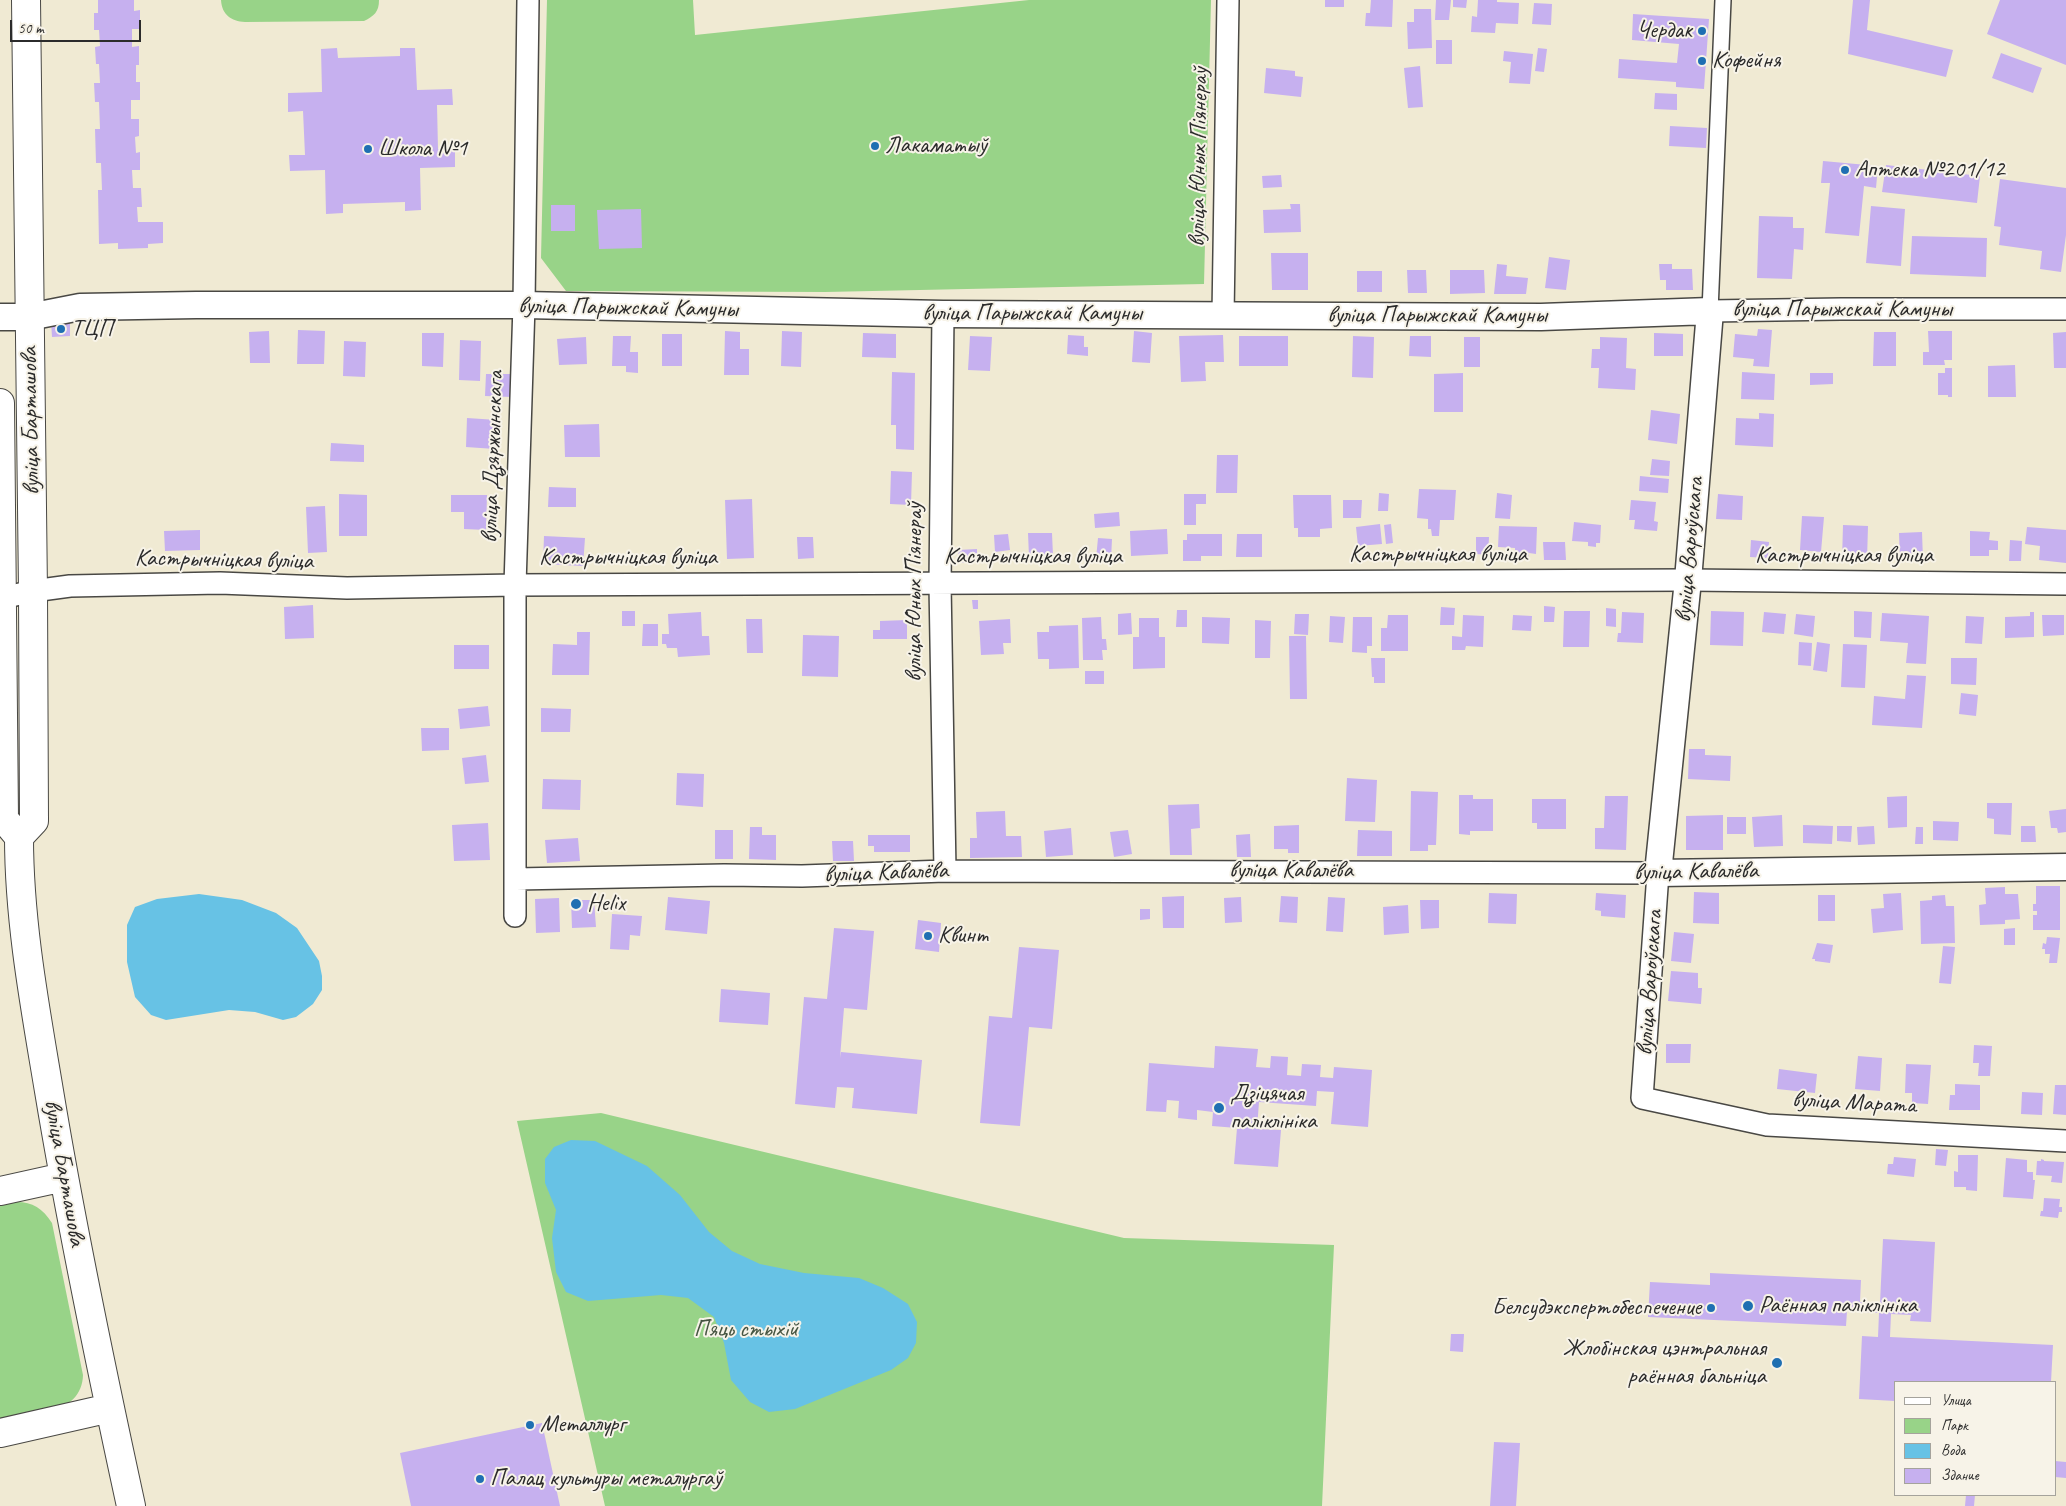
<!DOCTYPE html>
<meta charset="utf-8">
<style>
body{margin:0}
#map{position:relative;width:2066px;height:1506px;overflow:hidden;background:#f0ead3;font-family:Caveat,sans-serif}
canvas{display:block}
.legend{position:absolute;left:1894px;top:1381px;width:162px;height:115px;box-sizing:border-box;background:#f7f3e8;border:1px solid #a5a39c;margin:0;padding:6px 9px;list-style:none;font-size:15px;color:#2b2b2b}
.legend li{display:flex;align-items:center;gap:10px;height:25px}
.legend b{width:25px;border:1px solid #a5a39c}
.scale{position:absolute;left:10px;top:20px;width:131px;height:22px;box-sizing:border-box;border:2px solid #2b2b2b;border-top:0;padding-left:6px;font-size:15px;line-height:18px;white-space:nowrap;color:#2b2b2b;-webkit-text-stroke:4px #f7f3e8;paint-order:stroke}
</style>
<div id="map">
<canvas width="2066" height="1506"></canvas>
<ul class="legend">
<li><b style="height:6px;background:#fff"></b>Улица</li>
<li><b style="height:14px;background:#98d388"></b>Парк</li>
<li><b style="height:14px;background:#67c2e5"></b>Вода</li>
<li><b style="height:14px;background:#c6b0ef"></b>Здание</li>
</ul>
<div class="scale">50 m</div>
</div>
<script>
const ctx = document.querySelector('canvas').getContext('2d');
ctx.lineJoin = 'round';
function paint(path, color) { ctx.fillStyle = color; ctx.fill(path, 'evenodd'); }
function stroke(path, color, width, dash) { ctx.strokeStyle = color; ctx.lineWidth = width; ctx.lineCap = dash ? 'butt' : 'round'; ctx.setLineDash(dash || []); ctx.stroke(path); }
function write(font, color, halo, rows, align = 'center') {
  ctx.font = font + ' Caveat,sans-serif'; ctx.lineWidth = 4; ctx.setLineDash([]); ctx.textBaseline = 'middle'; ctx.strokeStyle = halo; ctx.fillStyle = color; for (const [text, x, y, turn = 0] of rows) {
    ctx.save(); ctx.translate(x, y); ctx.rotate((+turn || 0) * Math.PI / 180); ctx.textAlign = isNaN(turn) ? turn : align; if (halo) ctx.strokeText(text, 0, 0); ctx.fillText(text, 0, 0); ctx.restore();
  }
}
paint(new Path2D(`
 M221,0H379C379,12 374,16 364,21L245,22C231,21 222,15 221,0Z
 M547,0H693L695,35L1029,0H1211L1204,284L825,292L566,291L541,258Z
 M601,1113L1124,1238L1334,1245L1322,1506H605L517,1121Z
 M13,1202C31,1201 42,1207 52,1223L83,1375C82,1415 30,1416 0,1424V1205Z`), '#98d388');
paint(new Path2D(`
 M199,894L242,900L276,913L297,928L319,961L322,976V990L313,1004L296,1017L283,1020L255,1012L229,1010L166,1020L151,1015L135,997L127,962V925L135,907L157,899Z
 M571,1140L595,1141L647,1166L680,1195L709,1232L732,1251L760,1264L804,1273L859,1278L883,1288L908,1304L917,1322L916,1343L908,1358L891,1370L795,1409L769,1412L750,1402L731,1380L724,1343L714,1317L688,1298L661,1295L588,1301L566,1292L556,1272L552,1238L556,1210L545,1183V1159L554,1147Z`), '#67c2e5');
paint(new Path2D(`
 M98,0H134V11L140,10V29H132V47L139,46V65H136V82H140V100H131V119H139V136L135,137L136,153L140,152V170H132L133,188H141L142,207H137L138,222H163V243L148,244V248L118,249V243L99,244L98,190H102L101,163H96L95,129H100L99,102H95L94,83H100L99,64H96L95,47L100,46L99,30H94V13H98Z
 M1325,0H1344V7H1325Z
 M1371,0H1393L1392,27L1365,26L1366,13H1370Z
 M1436,0H1451L1449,20H1435Z
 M1453,0H1467L1466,8L1453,7Z
 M1478,0H1497V2L1519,3L1518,24L1496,23L1495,33L1471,32L1472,16L1477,17Z
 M1853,0H1870L1867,30L1953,50L1946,77L1848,54Z
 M2000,0H2066V65L1987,34Z
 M1534,3L1552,4L1551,25L1532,24Z
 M1414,9H1431L1432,48L1408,49L1407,22H1414Z
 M1633,14L1709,19L1704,89L1676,87V82L1618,78L1619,59L1677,63L1679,44L1632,40Z
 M1436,40H1452V64H1436Z
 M337,48L338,58L400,56V48H415L417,90L452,89L453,105H437L438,149H455V167L420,168L421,210L405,211V202L343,204V213L326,214L325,170L290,171L289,155H305L303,111L288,112V93L322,92L321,49Z
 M1538,48L1547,49L1544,72L1535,71Z
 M1504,51L1533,54L1530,84L1509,83L1511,62L1503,61Z
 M2001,53L2042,68L2033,93L1992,78Z
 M1420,66L1423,107L1408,108L1404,68Z
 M1266,68L1295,71V76L1303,77L1301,97L1264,93Z
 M1655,93L1677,94V110L1654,109Z
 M1670,126L1707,128L1706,148L1669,146Z
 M1823,161L1878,166L1876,188L1864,186L1859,236L1825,233L1830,183H1821Z
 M1886,165L1980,176L1977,203L1882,192Z
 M1281,175L1282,187L1263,188L1262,176Z
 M2000,179L2066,188V235L2061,272L2040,269L2042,251L1999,245L2001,227L1994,226Z
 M1290,204H1300L1301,232L1264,233L1263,210L1291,209Z
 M551,205H575V231H551Z
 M1871,206L1905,209L1901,266L1866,263Z
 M641,209L642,248L599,249L597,210Z
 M1759,216L1793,217V228H1804L1803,250L1794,249L1792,279L1757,278Z
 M1912,236L1987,238L1986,277L1910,274Z
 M1271,253H1308V290H1272Z
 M1549,257L1570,260L1566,290L1545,288Z
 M1497,264L1507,265L1506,276L1528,278L1526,294H1494Z
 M1659,264H1672V269H1692L1693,290H1666V280H1660Z
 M1407,270H1426L1427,293H1408Z
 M1450,270H1484L1485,293L1450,294Z
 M1357,271H1382V292H1357Z
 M51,321H70V336L52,337Z
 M1758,329L1772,330L1769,367L1753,366L1754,359L1733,357L1735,334L1757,336Z
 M298,330L325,331L324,364H297Z
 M269,331L270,363H250L249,332Z
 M725,331L740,332V349H749V375H724Z
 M782,331L802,332L801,367L781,366Z
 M1134,331L1152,333L1150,363L1132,362Z
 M1928,331H1952V360H1944L1945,365H1923V352H1929Z
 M1874,332H1896V366H1873Z
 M2066,332V368H2054L2053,333Z
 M422,333H444L443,367L422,366Z
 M863,333L896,334V358L862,357Z
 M1654,333L1683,334V356H1654Z
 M662,334H682V366H662Z
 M1068,335L1084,336V347H1088V356L1067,354Z
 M1223,335L1224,362H1205L1206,381L1181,382L1179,336Z
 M613,336H631L630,352H638V373L626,372V366H612Z
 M970,336L992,337L990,371L968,370Z
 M1239,336H1288V366H1239Z
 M1353,336L1374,337L1373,378L1352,377Z
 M1410,336H1431V357L1409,356Z
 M586,337L587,364L559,365L557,339Z
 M1464,337H1480V367H1464Z
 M1600,337L1627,338L1626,368L1636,369L1635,390L1598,388L1599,368H1591L1592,349H1600Z
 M460,340L481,341L480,381L459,380Z
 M344,341L366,342L365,377L343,376Z
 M2015,365L2016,397H1988V366Z
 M1945,368H1952V397H1948V395H1938V373H1945Z
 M892,372L915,373L914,450L896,449V425H891Z
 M1742,372L1775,374L1774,400L1741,399Z
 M1463,373V412H1434V374Z
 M1810,373H1833V384L1810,385Z
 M486,374H513L512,397L485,396Z
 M1651,410L1680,414L1677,444L1648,440Z
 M1759,413L1774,414L1773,447L1735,445L1736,418L1759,419Z
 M467,418L497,420L495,449L466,447Z
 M599,424L600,457H565L564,425Z
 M331,443L364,445V462L330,461Z
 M1217,455H1238L1237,493H1216Z
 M1652,459L1670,461L1669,476L1650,475Z
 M891,471L912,472L911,505L890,504Z
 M1640,476L1669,479L1668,493L1639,491Z
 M549,487L576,488V507H548Z
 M1419,489L1456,490L1454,520H1440L1439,536H1432L1431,529H1428V519L1417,518Z
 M1379,493L1389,494L1388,511H1378Z
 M1497,493L1512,495L1510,519L1495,518Z
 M339,494L367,495V536H339Z
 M1184,494H1206V504H1196V525H1184Z
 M1718,494L1743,496L1742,520L1716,519Z
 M451,495H487L486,530L464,529V512H451Z
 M1293,495H1331L1332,528L1320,529V537H1298V528H1294Z
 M752,499L754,558L727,559L725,500Z
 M1343,500H1362L1361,518H1343Z
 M1631,500L1656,502L1654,521L1658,522L1657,531L1634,529L1635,520H1629Z
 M325,506L327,552L308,553L306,507Z
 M1119,512L1120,526L1095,528L1094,514Z
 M1802,516L1824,517L1821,552L1800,550Z
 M1574,522L1601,525L1600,543H1596V547L1588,546V542L1572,541Z
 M1380,524L1382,544L1358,546L1356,527Z
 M1391,524L1393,543L1386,544L1384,525Z
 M1843,525L1868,526L1867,560H1842Z
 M1499,526L1537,527L1536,554L1529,553L1528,559L1520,558V553H1515V548L1498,547Z
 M2027,527L2066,530V563L2039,560L2040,546L2025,544Z
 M1167,529L1168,554L1131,556L1130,531Z
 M200,530V550L165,551L164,531Z
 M1970,531L1990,532L1989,540L1998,541V550H1989V556H1970Z
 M1922,532L1923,560L1900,561L1899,533Z
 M1028,533H1052L1053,556L1029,557Z
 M1008,534L1010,550L995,552L994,535Z
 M1187,534H1222V556H1201V561H1183V540H1187Z
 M1237,534H1262V557H1236Z
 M544,536L585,538L583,566L543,564Z
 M797,537H813L814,558L798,559Z
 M1476,537H1489L1488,555L1476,554Z
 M1098,538L1112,539L1111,560L1096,559Z
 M1751,540L1769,542L1768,558L1750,557Z
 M2010,540L2022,541L2021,561H2009Z
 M1543,542H1565L1566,560H1544Z
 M977,549V561L959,563L958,550Z
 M972,600H978V609H973Z
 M313,605L314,638L285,639L284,607Z
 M1544,606L1555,607L1554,622H1544Z
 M1441,607L1455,608L1454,625H1440Z
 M1606,608L1616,609V627L1606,626Z
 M1177,610H1187V627H1176Z
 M622,611H635V626H622Z
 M1564,611H1590L1589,647H1563Z
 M1711,611L1744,612L1743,646L1710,645Z
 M1854,611L1872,612L1871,638L1854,637Z
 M701,612L702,636H709L710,655L678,657L677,648H667L666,644H662V634H669L668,614Z
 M1622,612L1644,613L1643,643L1617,642L1618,633H1621Z
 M1764,612L1786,614L1784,634L1762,632Z
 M2030,612H2034V637L2005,638V617L2030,616Z
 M1131,613L1132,634L1118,635V614Z
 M1882,613L1929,616L1926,664L1906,663L1908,643L1880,641Z
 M1295,614H1309L1308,635L1294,634Z
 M1796,614L1815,616L1813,637L1794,634Z
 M1388,615H1408V651H1381V628H1387Z
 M1463,615L1484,616L1483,647L1466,646L1465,650H1452V636L1462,637Z
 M1513,615L1532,616L1531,631L1512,630Z
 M2042,615H2064V635L2043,636Z
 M1330,616L1345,617L1343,643L1329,642Z
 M1966,616L1984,617L1982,644L1965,643Z
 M1101,617L1102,639H1106L1107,650H1102L1103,660H1083L1082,618Z
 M1202,617L1230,618L1229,644L1202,643Z
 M1353,617H1372V646H1367V653L1352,652Z
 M1139,618H1159V637H1165V668L1133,669V637H1139Z
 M746,619H762L763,653H747Z
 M1010,619L1011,643H1003L1004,654L981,655L979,621Z
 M907,620V639H873V630H880V621Z
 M1255,620L1271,621L1270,658H1255Z
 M643,624H658V646H642Z
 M1078,625L1079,668L1049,669V659H1038L1037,632H1049V626Z
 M577,632H590L589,675H552L553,644L577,645Z
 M803,635L839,636L838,677L802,676Z
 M1289,636H1306L1307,699H1290Z
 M1799,642L1812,643L1811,666L1798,665Z
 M1817,642L1830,644L1827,672L1813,670Z
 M1843,644L1867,645L1865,688L1841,687Z
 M454,645H489V669H454Z
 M1371,658H1385V683H1374V677H1372Z
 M1951,658H1977L1976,685L1951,684Z
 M1085,671H1104V684H1085Z
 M1907,675L1926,676L1922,728L1872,725L1874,696L1905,699Z
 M1961,693L1978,695L1976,716L1959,714Z
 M488,706L490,726L460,729L458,709Z
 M541,708L571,709L570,732H541Z
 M421,728H449V750L422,751Z
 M1689,749H1705V755L1731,756L1730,781L1688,779Z
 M486,755L489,782L465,784L462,758Z
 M677,773L704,774L703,807L676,805Z
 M1347,778L1377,780L1375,822L1345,821Z
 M543,779L581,780L580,810L542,809Z
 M1411,791L1438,792L1436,845H1428V851H1410Z
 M1459,795H1473V799H1493V831H1470V835L1459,834Z
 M1605,796H1628L1626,850L1595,849V828H1604Z
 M1907,796V827L1888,828L1887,797Z
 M1532,799H1566V829H1537V823H1532Z
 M1987,803H2012L2011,835L1994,834V819L1987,818Z
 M1199,804L1200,828L1191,829L1192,855H1170L1168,805Z
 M2066,809V832L2058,833L2057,828H2051L2049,811Z
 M1005,811L1006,836H1021L1022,857L970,858V838H977L976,812Z
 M1723,815V850H1686V816Z
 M1782,815L1783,846L1754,847L1752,817Z
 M1727,817H1746V834H1727Z
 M1933,821L1959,822L1958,841L1933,840Z
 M488,823L490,860L454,861L452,825Z
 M1299,825V853H1288V849H1274V826Z
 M1803,825L1833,826L1832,844L1803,843Z
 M1837,826H1852L1851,842L1837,841Z
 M1874,826L1875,844L1858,845L1857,827Z
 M2021,826H2035L2036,842H2021Z
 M750,827H762V835H776V860L749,859Z
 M1916,827H1923V844H1915Z
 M1071,828L1073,855L1046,857L1044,831Z
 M715,830H733V859H715Z
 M1128,830L1132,854L1114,857L1110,832Z
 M1358,830L1392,831V856H1357Z
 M1250,834L1251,857H1237L1236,835Z
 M868,835H910V852H874V846H868Z
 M578,838L580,861L547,863L545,840Z
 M832,841H853L854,861H833Z
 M2036,886H2060V930H2033V915H2037V911H2033V904H2036Z
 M2005,887V894H2018L2020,919L2005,920V924L1980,925L1979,905L1986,904L1985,888Z
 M1694,892L1719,893V924L1693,923Z
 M1489,893L1517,894L1516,924L1488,923Z
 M1596,893L1626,895L1625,918L1601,916V911L1595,910Z
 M1901,893L1903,930L1873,933L1871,909L1884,908L1883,894Z
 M1818,895H1835V921H1818Z
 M1945,895L1946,906H1954L1955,943L1921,944L1920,901L1932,900V896Z
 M1184,896V928H1163L1162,897Z
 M1281,896L1298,897L1297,923L1279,922Z
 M668,897L710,901L707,934L665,930Z
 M1241,897L1242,922L1225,923L1224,898Z
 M1328,897L1345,898L1343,932L1326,931Z
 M559,898L560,932L536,933L535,899Z
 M571,900H594L596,927L572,928Z
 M1420,900H1439V928L1421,929Z
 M1408,905L1409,933L1384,935L1383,907Z
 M1140,909H1150V919L1140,920Z
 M612,914L642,916L640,936L630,935L629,950L610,949Z
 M918,920L941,923L939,952L915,949Z
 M834,928L874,931L867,1010L844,1008L840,1058L841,1052L922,1060L917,1114L852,1108L854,1088L837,1087L835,1108L795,1104L804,997L827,999Z
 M2015,928V945H2004V929Z
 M1674,932L1694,934L1691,963L1671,961Z
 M2047,937L2060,938L2057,963H2049L2050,954H2045V949H2042L2043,943L2046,944Z
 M1817,943L1833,945L1830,963L1815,961V959H1812Z
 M1943,946L1955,947L1951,984L1939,983Z
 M1019,947L1059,950L1052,1029L1029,1027L1020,1126L980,1123L989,1016L1012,1018Z
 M1671,971L1698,973V988H1702L1701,1004L1668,1001Z
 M721,989L770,993L768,1025L719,1022Z
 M1666,1044H1691L1690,1063H1666Z
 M1974,1045L1992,1046L1990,1076H1978L1979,1063H1973Z
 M1215,1046L1258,1049L1256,1067L1270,1068L1271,1056L1288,1057L1287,1075L1301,1076L1302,1064L1321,1065L1320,1077L1333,1078L1334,1067L1372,1070L1368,1127L1331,1124L1334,1092L1317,1091L1316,1106L1259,1102L1257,1129L1281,1130L1278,1167L1234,1164L1237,1128L1212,1126L1213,1112L1197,1110V1120L1178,1118L1179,1101L1167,1100L1166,1112L1146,1111L1149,1063L1214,1068Z
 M1858,1056L1882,1058L1880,1091L1855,1089Z
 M1906,1064L1931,1065L1928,1104L1912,1103V1093H1905Z
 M1779,1069L1817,1074L1815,1093L1777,1089Z
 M1955,1084L1980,1085V1110H1949L1950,1095H1955Z
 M2055,1085H2066V1115L2053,1114Z
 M2022,1092L2043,1093L2042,1115L2021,1114Z
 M1936,1149L1948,1150L1946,1166L1935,1165Z
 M1958,1155H1978L1977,1191L1966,1190V1187H1954V1171L1958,1172Z
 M1894,1157L1916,1159L1914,1177L1887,1174L1888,1164H1893Z
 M2006,1158L2027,1160V1172H2033V1180H2035L2033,1199L2003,1197Z
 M2041,1159L2044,1160V1161L2064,1162L2062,1183L2051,1182L2052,1176L2036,1175L2037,1161H2041Z
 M2044,1198L2060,1199L2059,1207H2062V1212H2059L2058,1218L2040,1216L2041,1211H2043Z
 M1883,1239L1935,1242L1931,1322L1910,1321L1911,1315L1891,1314L1890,1337L2053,1345L2051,1382H1895V1401L1859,1399L1862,1336L1878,1337L1879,1313L1847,1311L1846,1326L1648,1317L1650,1282L1710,1285V1273L1861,1280L1860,1302L1880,1303Z
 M1451,1334H1464L1463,1352L1450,1351Z
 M542,1423L560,1506H411L400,1453Z
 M1494,1442L1520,1443L1516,1506H1490Z
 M2055,1461L2066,1462V1478L2055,1477Z
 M1966,1495H1975L1974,1506H1965Z`), '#c6b0ef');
const pedestrian = new Path2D(`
 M1710,311L1723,0`);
const minor = new Path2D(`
 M1710,311L1841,309H2066
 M943,314L940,584L945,871
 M1223,315L1228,0
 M2,598L33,591L70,586L220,583L347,588L515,585L1688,580L2066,584
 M516,879L724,875L802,876L945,871L1658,873L1642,1098L1767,1125L2066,1141
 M515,916V585L524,305L528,0`);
const tertiary = new Path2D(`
 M0,317H29L80,307L196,305H524L943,314L1541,317L1710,311L1688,580L1658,873L2066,867`);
const secondary = new Path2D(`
 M0,403L4,819L19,837C19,922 35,1007 49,1091C72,1230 101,1368 131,1506
 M19,837L34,821L33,591L26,0
 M0,1191L64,1177
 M0,1433L110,1408`);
stroke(pedestrian, '#494844', 18);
stroke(minor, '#494844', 24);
stroke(tertiary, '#494844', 29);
stroke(secondary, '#494844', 30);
stroke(pedestrian, '#fff', 15);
stroke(minor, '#fff', 21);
stroke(tertiary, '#fff', 26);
stroke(secondary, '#fff', 28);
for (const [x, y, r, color] of [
 [1702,31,5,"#1f6fb2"],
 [1702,61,5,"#1f6fb2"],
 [875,146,5,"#1f6fb2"],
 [368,149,5,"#1f6fb2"],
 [1845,170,5,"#1f6fb2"],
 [61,329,5,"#1f6fb2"],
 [576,904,6,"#1f6fb2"],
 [928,936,5,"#1f6fb2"],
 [1219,1108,6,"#1f6fb2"],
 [1748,1306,6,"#1f6fb2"],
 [1711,1308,5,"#1f6fb2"],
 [1777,1363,6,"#1f6fb2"],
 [530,1425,5,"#1f6fb2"],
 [480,1479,5,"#1f6fb2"]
]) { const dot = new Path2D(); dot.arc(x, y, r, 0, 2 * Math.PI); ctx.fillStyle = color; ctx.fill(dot); stroke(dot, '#f7f3e8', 2); }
write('24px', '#2b2b2b', '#f7f3e8', [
 ["Чердак",1692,31,"right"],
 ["Кофейня",1712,61],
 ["Лакаматыў",885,146],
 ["Школа №1",378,149],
 ["Аптека №201/12",1855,170],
 ["ТЦП",71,329],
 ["Helix",587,904],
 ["Квинт",938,936],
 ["Дзіцячая",1230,1094],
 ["паліклініка",1230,1122],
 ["Раённая паліклініка",1759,1306],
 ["Белсудэкспертобеспечение",1701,1308,"right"],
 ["Жлобінская цэнтральная",1766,1349,"right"],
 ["раённая бальніца",1766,1377,"right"],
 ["Металлург",540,1425],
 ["Палац культуры металургаў",490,1479]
], 'left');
write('24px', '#2b2b2b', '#f7f3e8', [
 ["вуліца Юных Піянераў",1199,157,-89],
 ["вуліца Парыжскай Камуны",628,308,1],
 ["вуліца Парыжскай Камуны",1842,310],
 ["вуліца Парыжскай Камуны",1032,314],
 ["вуліца Парыжскай Камуны",1437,316],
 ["вуліца Барташова",31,421,-91],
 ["вуліца Дзяржынскага",493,457,-88],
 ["вуліца Вароўскага",1690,550,-85],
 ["Кастрычніцкая вуліца",1438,555],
 ["Кастрычніцкая вуліца",1844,556],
 ["Кастрычніцкая вуліца",1033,557],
 ["Кастрычніцкая вуліца",628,558],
 ["Кастрычніцкая вуліца",224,560,1],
 ["вуліца Юных Піянераў",915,592,-90],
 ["вуліца Кавалёва",1291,871],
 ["вуліца Кавалёва",1696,872,-1],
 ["вуліца Кавалёва",886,873,-2],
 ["вуліца Вароўскага",1650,983,-86],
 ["вуліца Марата",1854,1103,3],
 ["вуліца Барташова",64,1173,80]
]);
write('24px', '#465542', '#f7f3e8', [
 ["Пяць стыхій",746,1330]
]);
</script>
